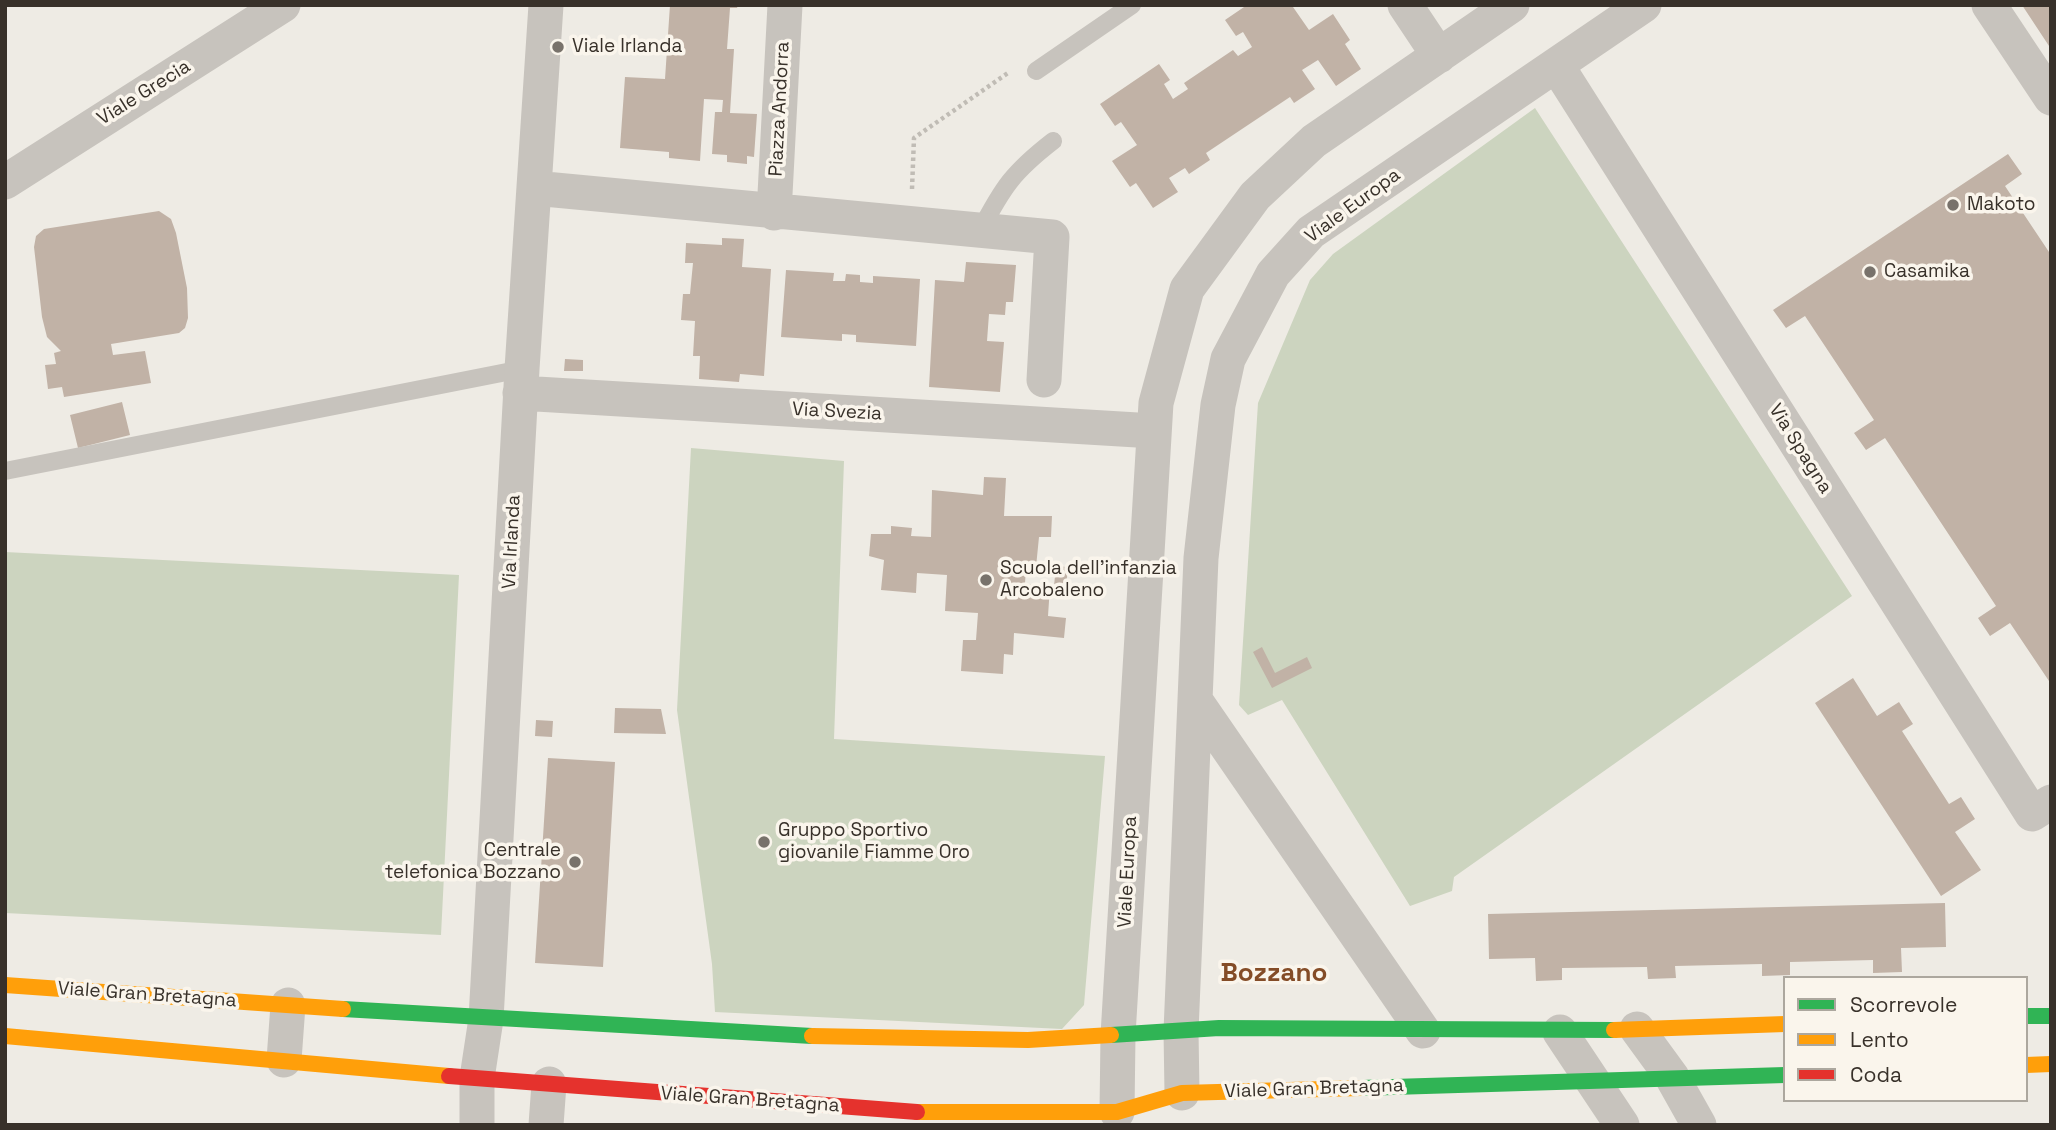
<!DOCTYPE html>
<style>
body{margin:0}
#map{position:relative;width:2056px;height:1130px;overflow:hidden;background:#eeebe4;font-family:"Space Grotesk",sans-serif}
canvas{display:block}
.frame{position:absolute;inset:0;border:7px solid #38312a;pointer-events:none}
.legend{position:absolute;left:1783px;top:976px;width:245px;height:126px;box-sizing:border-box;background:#faf5ec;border:2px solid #aca79e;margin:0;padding:9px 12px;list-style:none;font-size:21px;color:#38312a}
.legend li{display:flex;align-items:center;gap:14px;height:35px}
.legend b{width:35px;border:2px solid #aca79e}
</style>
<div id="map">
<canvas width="2056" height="1130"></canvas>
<div class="frame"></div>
<ul class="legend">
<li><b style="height:9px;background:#30b455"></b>Scorrevole</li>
<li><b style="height:9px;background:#ff9f0a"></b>Lento</li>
<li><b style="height:9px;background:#e5322d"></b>Coda</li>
</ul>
</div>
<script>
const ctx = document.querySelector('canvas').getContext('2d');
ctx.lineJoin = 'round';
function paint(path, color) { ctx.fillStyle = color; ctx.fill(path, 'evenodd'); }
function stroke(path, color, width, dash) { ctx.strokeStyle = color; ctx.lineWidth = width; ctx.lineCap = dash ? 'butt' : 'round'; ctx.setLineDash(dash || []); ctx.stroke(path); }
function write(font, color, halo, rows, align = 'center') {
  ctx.font = font + ' "Space Grotesk",sans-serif'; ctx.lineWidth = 7; ctx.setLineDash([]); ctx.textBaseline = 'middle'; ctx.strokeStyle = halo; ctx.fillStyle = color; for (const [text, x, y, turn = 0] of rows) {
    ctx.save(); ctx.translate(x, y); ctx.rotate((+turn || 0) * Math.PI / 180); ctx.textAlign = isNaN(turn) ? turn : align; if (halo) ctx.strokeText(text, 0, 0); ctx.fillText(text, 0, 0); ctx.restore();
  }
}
paint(new Path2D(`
 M1535,108L1852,596L1454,877L1452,891L1410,906L1282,700L1248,715L1239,705L1258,403L1310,280L1333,254Z
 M691,448L844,461L834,739L1105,756L1084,1005L1062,1029L715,1012L712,964L677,710Z
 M5,552L459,575L441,935L5,913Z`), '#ccd4bf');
paint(new Path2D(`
 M670,5H738L737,8H730L727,49H734L730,113L757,114L754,157L747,156V164L727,162V155L712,154L715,112H722L723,100L704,99L700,161L669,158V152L620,148L625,77L665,79Z
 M1247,5H1296L1293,7L1309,30L1333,14L1350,40L1345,44L1361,69L1336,86L1318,60L1302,70L1315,89L1294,103L1290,97L1206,153L1210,160L1189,174L1185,168L1169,178L1178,192L1153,208L1136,183L1130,187L1112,161L1137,145L1121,122L1115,126L1100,104L1159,64L1170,80L1164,84L1173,99L1188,89L1184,83L1233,50L1238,56L1252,47L1243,32L1236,36L1225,20Z
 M2022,5H2051V49Z
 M2008,154L2022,174L2005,186L2051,255V684L2010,623L1990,636L1978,618L1996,606L1885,438L1866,450L1854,433L1874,420L1805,316L1786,328L1773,310Z
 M159,211L171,219L176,233L187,288L188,318L185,328L179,333L111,344L113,355L145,351L151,383L64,397L62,387L48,389L45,365L56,364L54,353L61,351L47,337L42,317L34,247L36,236L44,229Z
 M722,238L744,239L742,267L771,269L764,376L740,374L739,382L699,379L700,356H693L695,321L681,320L683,294H690L693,263H685L686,243L722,245Z
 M966,262L1016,265L1013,302H1006L1005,315L989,314L987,341L1004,342L1000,392L929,387L935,280L964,282Z
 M786,270L834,273L833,281H845L846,274L860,275V282L873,283V276L920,279L916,346L856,342V335L842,334V341L781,337Z
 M565,359L583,360V371H564Z
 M122,402L130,435L78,448L70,415Z
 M984,477L1006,478L1004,516H1052L1051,537H1039L1036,567L1026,566L1025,584L1050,586L1048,616L1066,618L1064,638L1014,633L1013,655L1004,654L1003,674L961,671L963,640H976L978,613L945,611L947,575L917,573L916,593L881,590L884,560L869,556L871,534H891V526L912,528L911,536L931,537L932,490L983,495Z
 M1056,566L1068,567L1066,587L1054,586Z
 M1262,647L1275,673L1307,657L1312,668L1272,688L1253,652Z
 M1853,678L1877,716L1899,702L1913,724L1902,731L1949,804L1961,797L1975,819L1955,832L1981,870L1941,896L1815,703Z
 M615,708L661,709L666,734L614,733Z
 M536,720L553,721L552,737L535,736Z
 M548,758L615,762L603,967L535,963Z
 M1945,903L1946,947L1901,948L1902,972L1873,973V960L1790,962V975L1762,976V964L1675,966L1676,978L1648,979L1647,967L1562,968V980L1536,981L1535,958L1489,959L1488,914Z`), '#c1b2a6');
stroke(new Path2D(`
 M912,189L914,138L1008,73`), '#c0bcb5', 4.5, [3.5, 3.5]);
stroke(new Path2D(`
 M1036,71L1132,5
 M980,231C1003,187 1013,172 1053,141
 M5,471L522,369`), '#c7c3bd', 18);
stroke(new Path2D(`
 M1405,5L1439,56
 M1989,5L2051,98
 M1557,66L2032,814L2051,802
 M5,182L283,5
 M534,188L1052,237L1044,380
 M774,213L785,5
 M520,393L1154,431
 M1195,700L1423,1031
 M1637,1029L1672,1077L1699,1125
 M1560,1032L1622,1125
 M284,1060L288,1005
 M1182,1093L1181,1031L1201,558L1218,405L1228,359L1273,274L1311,232L1644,5
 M1117,1112L1118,1035L1156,403L1187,289L1255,196L1314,141L1512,5
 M477,1125V1078L486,1019L522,369L546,5
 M546,1125L549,1084`), '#c7c3bd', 35);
stroke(new Path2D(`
 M343,1009L812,1036
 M2026,1016H2051
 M1111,1035L1219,1028L1614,1030
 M1360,1088L1785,1075`), '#30b455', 16);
stroke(new Path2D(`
 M5,985L343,1009
 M1614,1030L1785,1024
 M5,1036L449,1076
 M812,1036L1028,1040L1111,1035
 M2026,1065L2051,1064
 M917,1112H1117L1182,1093L1360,1088`), '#ff9f0a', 16);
stroke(new Path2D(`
 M449,1076L917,1112`), '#e5322d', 16);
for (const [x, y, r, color] of [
 [558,47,7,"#78726b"],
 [1953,205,7,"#78726b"],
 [1870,272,7,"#78726b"],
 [986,580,7,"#78726b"],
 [764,842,7,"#78726b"],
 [575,862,7,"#78726b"]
]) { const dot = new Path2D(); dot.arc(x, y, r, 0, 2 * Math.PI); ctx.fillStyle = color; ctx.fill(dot); stroke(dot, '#faf5ec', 2.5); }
write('19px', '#38312a', '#faf5ec', [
 ["Viale Irlanda",572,47],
 ["Makoto",1967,205],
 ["Casamika",1884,272],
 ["Scuola dell'infanzia",1000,569],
 ["Arcobaleno",1000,591],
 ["Gruppo Sportivo",778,831],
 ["giovanile Fiamme Oro",778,853],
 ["Centrale",561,851,"right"],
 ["telefonica Bozzano",561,873,"right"]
], 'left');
write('19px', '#38312a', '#faf5ec', [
 ["Viale Grecia",144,93,-32],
 ["Piazza Andorra",780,109,-87],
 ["Viale Europa",1353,206,-36],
 ["Via Svezia",837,412,3],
 ["Via Spagna",1800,449,58],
 ["Via Irlanda",512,542,-87],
 ["Viale Europa",1128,872,-87],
 ["Viale Gran Bretagna",147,995,4],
 ["Viale Gran Bretagna",1314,1089,-2],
 ["Viale Gran Bretagna",750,1100,4]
]);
write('bold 26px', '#844c27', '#faf5ec', [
 ["Bozzano",1274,974]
]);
</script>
